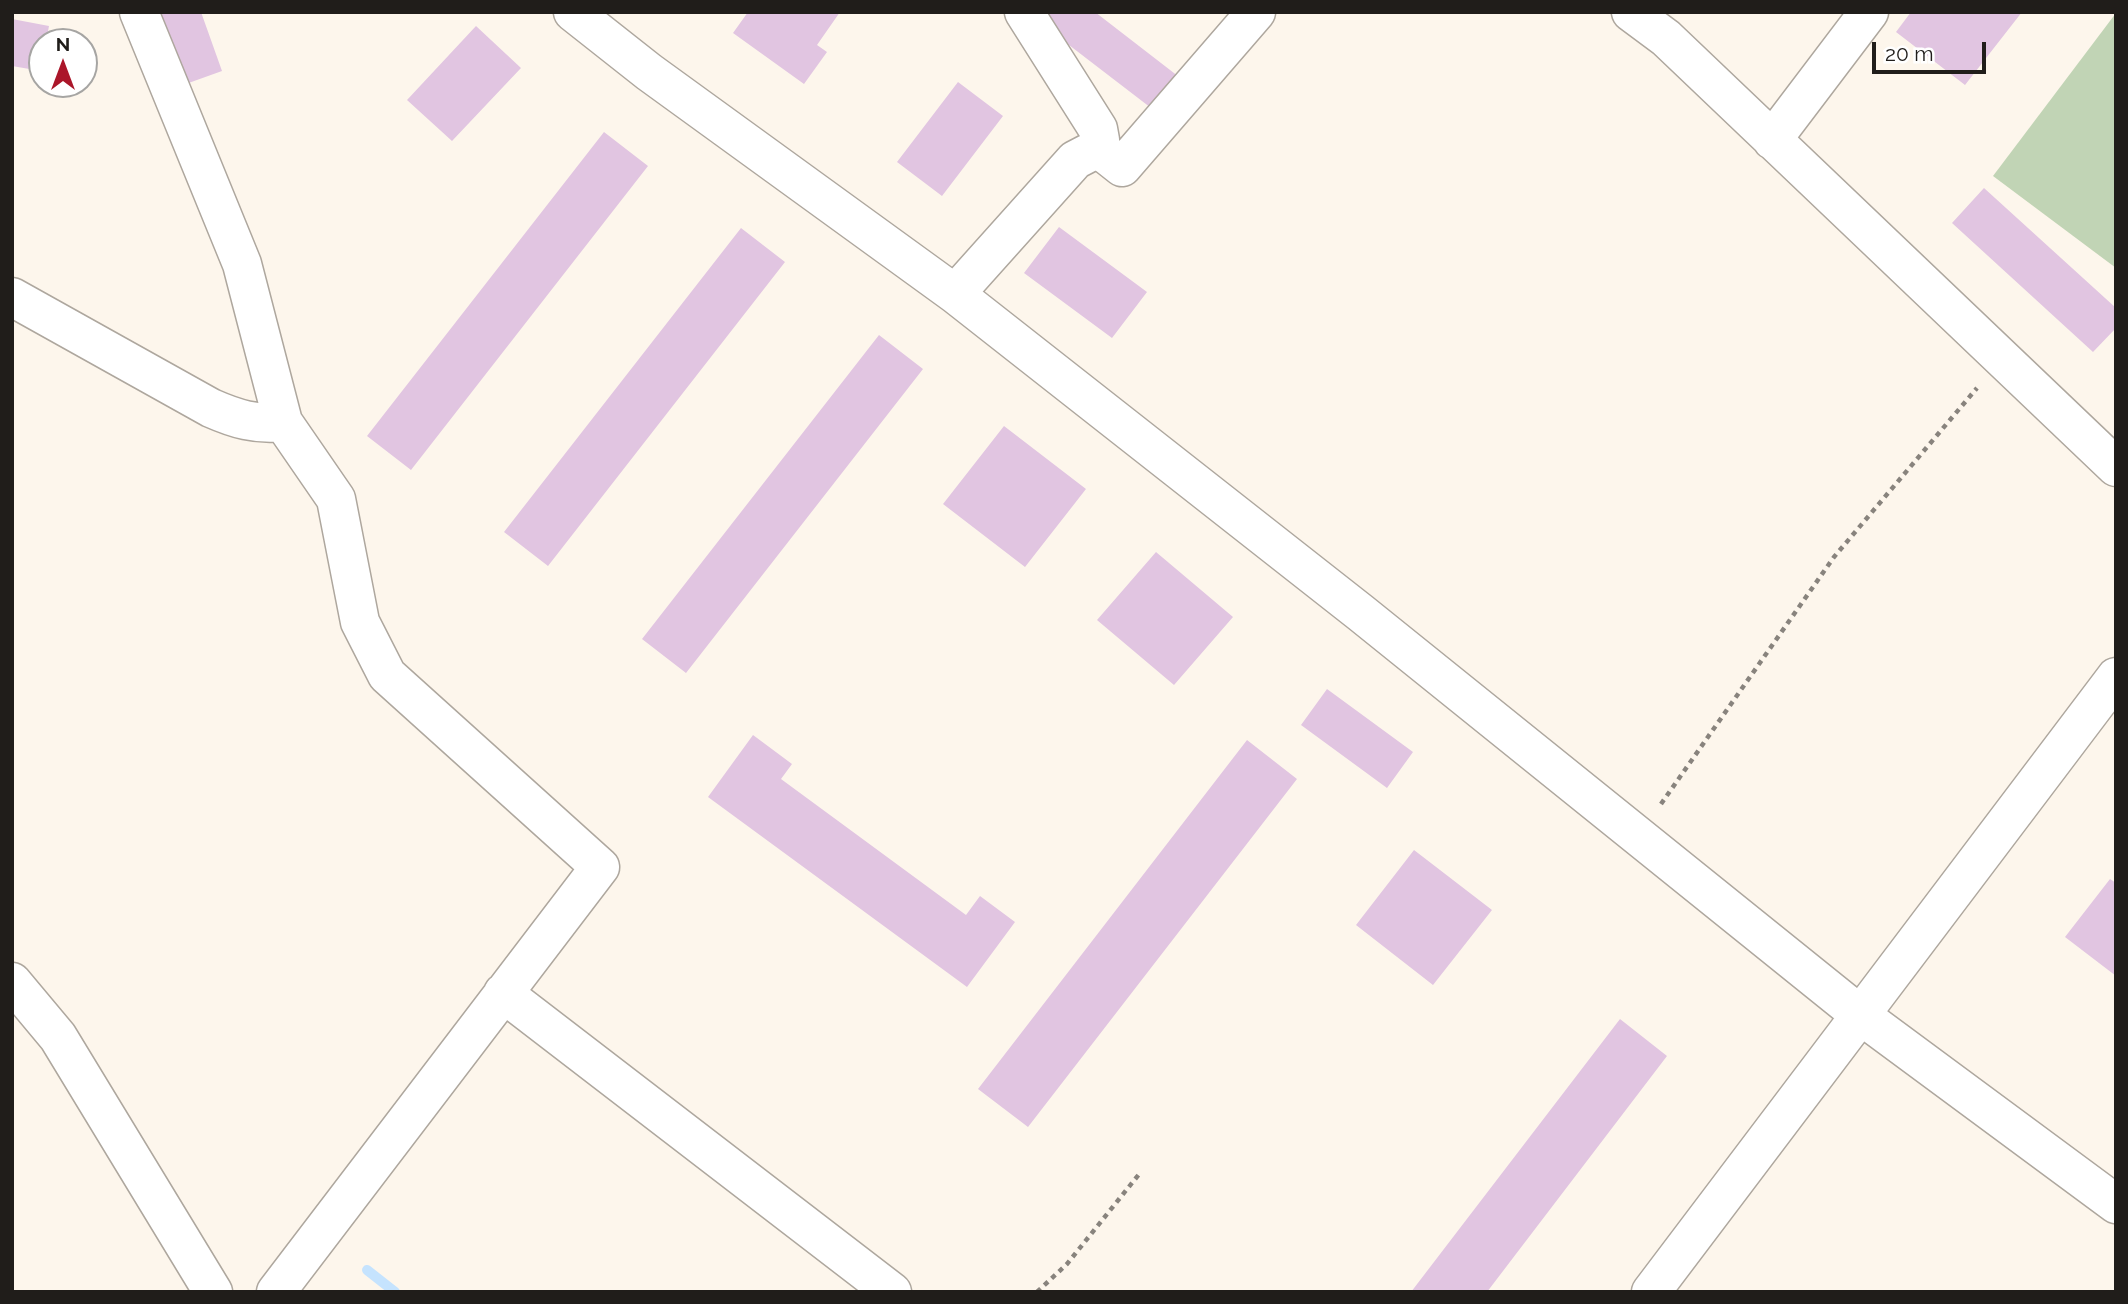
<!DOCTYPE html>
<style>
body{margin:0}
#map{position:relative;width:2128px;height:1304px;overflow:hidden;background:#fdf6ec;font-family:Raleway,sans-serif}
canvas{display:block}
.frame{position:absolute;inset:0;border:14px solid #201d1a;pointer-events:none}
.north{position:absolute;left:28px;top:28px;width:70px;height:70px;box-sizing:border-box;background:#fff;border:2px solid #a6a5a3;border-radius:50%;rotate:0deg;font-size:19px;font-weight:700;line-height:28px;text-align:center;color:#201d1a}
.north::after{content:'';display:block;margin:auto;width:24px;height:32px;background:#ab162a;clip-path:polygon(50% 0,100% 100%,50% 72%,0 100%)}
.scale{position:absolute;left:1872px;top:42px;width:114px;height:32px;box-sizing:border-box;border:4px solid #201d1a;border-top:0;padding-left:9px;font-size:21px;line-height:24px;white-space:nowrap;color:#201d1a;-webkit-text-stroke:5px #fff;paint-order:stroke}
</style>
<div id="map">
<canvas width="2128" height="1304"></canvas>
<div class="frame"></div>
<div class="north">N</div>
<div class="scale">20 m</div>
</div>
<script>
const ctx = document.querySelector('canvas').getContext('2d');
ctx.lineJoin = 'round';
function paint(path, color) { ctx.fillStyle = color; ctx.fill(path, 'evenodd'); }
function stroke(path, color, width, dash) { ctx.strokeStyle = color; ctx.lineWidth = width; ctx.lineCap = dash ? 'butt' : 'round'; ctx.setLineDash(dash || []); ctx.stroke(path); }
paint(new Path2D(`
 M2116,13V268L1993,176Z`), '#c1d4b5');
stroke(new Path2D(`
 M367,1270L395,1292`), '#c5e3fe', 10);
paint(new Path2D(`
 M158,12H201L222,71L183,85Z
 M748,12H840L817,45L827,52L804,84L733,33Z
 M1034,12H1095L1183,80L1155,111L1039,22Z
 M1911,12H2022L1965,85L1896,32Z
 M12,19L49,26L46,42H42L41,71L12,66Z
 M476,26L521,68L452,141L407,100Z
 M958,82L1003,116L942,196L897,162Z
 M604,132L648,166L411,470L367,436Z
 M1984,188L2116,308V328L2093,352L1952,223Z
 M1059,227L1147,292L1112,338L1024,273Z
 M741,228L785,262L548,566L504,532Z
 M879,335L923,369L686,673L642,639Z
 M1004,426L1086,489L1025,567L943,504Z
 M1156,552L1233,617L1174,685L1097,620Z
 M1327,689L1413,752L1387,788L1301,725Z
 M753,735L792,764L781,779L966,915L980,896L1015,922L967,987L708,797Z
 M1247,740L1297,779L1028,1127L978,1089Z
 M1414,850L1492,910L1433,985L1356,925Z
 M2110,879L2116,883V976L2065,937Z
 M1620,1019L1667,1056L1487,1292H1411Z`), '#e1c5e1');
const minor = new Path2D(`
 M573,12L649,72L955,294L1361,613L1859,1014L2116,1204
 M1024,12L1098,129L1100,140L1098,148
 M1631,12L1666,38L2116,467
 M1772,140L1869,12
 M955,294L1075,160L1098,148L1122,167L1256,12
 M12,297L211,408C236,419 256,425 283,422L242,264L139,12
 M12,982L58,1037L213,1292
 M503,993L892,1292
 M276,1292L600,867L387,675L360,622L336,499L283,422
 M1651,1292L2116,677`);
stroke(minor, '#aea79e', 41);
stroke(new Path2D(`
 M1661,804L1834,557L1977,388
 M1037,1292L1067,1264L1140,1173`), '#88837d', 4.5, [5, 5]);
stroke(minor, '#fff', 38);
</script>
